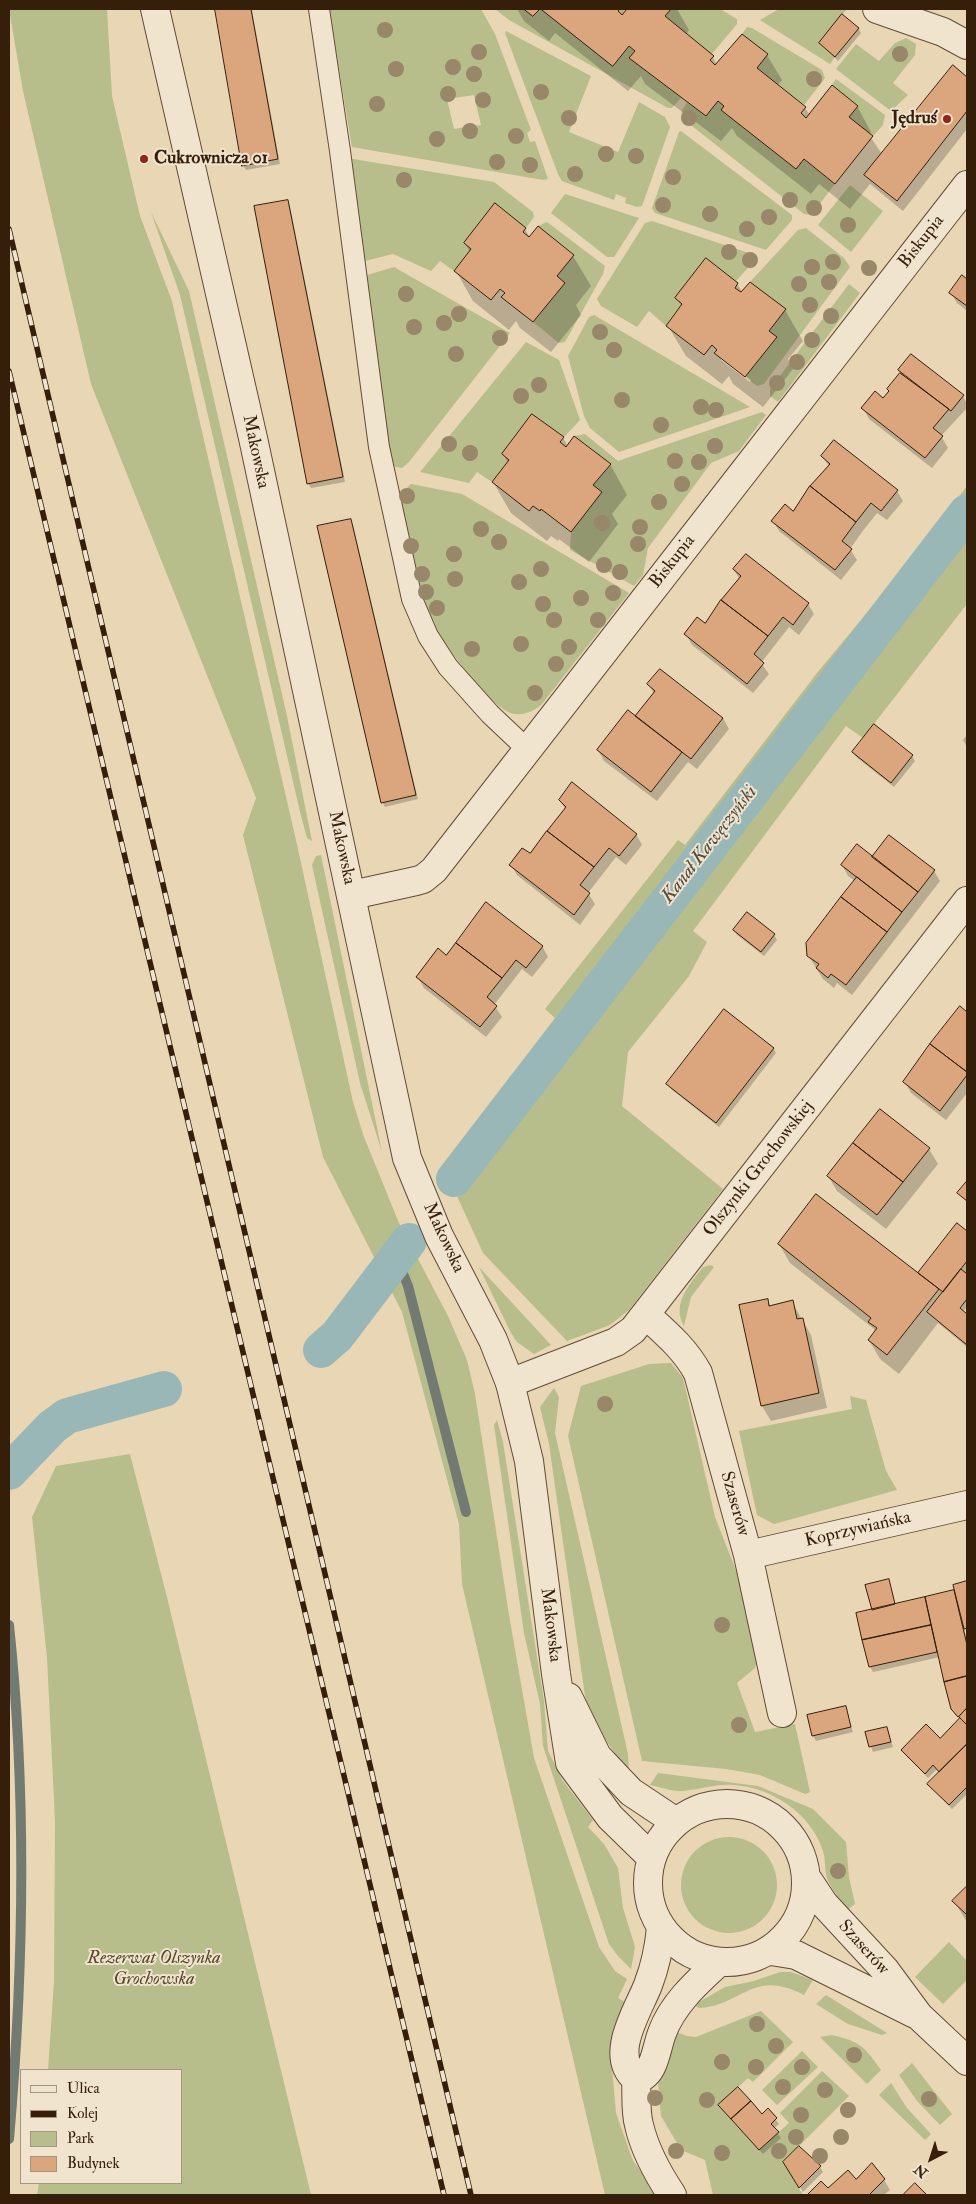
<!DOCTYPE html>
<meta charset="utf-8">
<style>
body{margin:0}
#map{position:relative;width:976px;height:2204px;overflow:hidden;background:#e8d6b5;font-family:"IM FELL Double Pica",serif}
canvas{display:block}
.frame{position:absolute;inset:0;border:10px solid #351e0a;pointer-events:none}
.legend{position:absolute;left:20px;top:2069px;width:162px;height:115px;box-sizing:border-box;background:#f0e4cf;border:1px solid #a59580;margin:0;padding:6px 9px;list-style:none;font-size:15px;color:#351e0a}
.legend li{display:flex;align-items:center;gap:10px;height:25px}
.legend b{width:25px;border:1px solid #a59580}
.north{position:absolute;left:906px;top:2134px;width:50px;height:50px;-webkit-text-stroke:4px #f0e4cf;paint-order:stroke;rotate:220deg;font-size:14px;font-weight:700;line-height:20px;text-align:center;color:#351e0a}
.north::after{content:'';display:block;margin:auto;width:18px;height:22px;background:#351e0a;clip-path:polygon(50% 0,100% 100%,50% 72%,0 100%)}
</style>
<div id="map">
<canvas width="976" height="2204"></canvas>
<div class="frame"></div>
<ul class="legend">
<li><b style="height:6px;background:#f0e4cf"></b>Ulica</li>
<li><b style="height:6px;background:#351e0a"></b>Kolej</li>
<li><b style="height:14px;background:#b8bd8c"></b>Park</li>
<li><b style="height:14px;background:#dba67e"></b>Budynek</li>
</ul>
<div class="north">N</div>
</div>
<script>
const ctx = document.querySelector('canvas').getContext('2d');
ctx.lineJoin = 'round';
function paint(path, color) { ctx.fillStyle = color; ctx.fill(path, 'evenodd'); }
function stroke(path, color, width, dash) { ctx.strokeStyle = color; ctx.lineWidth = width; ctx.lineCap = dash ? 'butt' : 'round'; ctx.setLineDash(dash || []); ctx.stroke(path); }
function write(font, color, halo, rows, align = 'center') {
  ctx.font = font + ' "IM FELL Double Pica",serif'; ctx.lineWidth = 4; ctx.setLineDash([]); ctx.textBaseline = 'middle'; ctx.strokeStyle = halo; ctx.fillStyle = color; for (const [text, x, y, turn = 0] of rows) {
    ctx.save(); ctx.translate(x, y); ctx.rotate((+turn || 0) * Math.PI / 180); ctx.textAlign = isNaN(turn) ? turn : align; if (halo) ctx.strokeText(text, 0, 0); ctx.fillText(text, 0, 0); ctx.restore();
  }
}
paint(new Path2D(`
 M9,9H107L112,96L140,216L172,301L298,849L353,1102L364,1137L399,1223L448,1316L467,1360L475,1394L509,1615L534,1758L599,1947L615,1971L627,1979L618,1998L628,2004L611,2057L616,2113L633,2161L660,2195H605L462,1584L459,1524L402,1312L323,1157L243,835L256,798L91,384L23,91Z
 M329,9H481L495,34L531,130L527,133L530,142L535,141L548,179L543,180L352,147ZM474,95L481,125L454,129L447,99Z
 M495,9H524L533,16L541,9L613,66L629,46L635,51L629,58L681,98L672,108H668L509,20Z
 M671,9H720L737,19V24L711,55L665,16Z
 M779,9H847L819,43L835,57L830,64L760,20Z
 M747,27L752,28L822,70L825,78L804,105L757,68L768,54L742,34Z
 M506,31L591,76L569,132L618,152L639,102L665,117L670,127L642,206L637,207L625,203L626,198L616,194L614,200L562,181L558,174L505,33Z
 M906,38L916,44L915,55L893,83L908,95L891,111L836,69L856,44L879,61L895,43Z
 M836,79L885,115L883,125L873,136L849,117L857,106L832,85Z
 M718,101L724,106L721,110L796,169L804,159L835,184L811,215L804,214L683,119C679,112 683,109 687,102L706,116Z
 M681,131L792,215V220L766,250L655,213L652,208L679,132Z
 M347,158L494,182L533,212L534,217L526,228L495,204L464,243L471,249L454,271L440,261L431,271L393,254L361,262Z
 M850,185L883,211L851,252L818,225Z
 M565,194L639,218L614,257H607L551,213Z
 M151,212L189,291L287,716L312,841L307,838L301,816L180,295Z
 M652,221L755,255L756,259L736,281L706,258L676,298L682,304L666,326L649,311L637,327L601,306L597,299L645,223Z
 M547,222L605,266L603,274L565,342L559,343L533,322L564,283L557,276L574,255L538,226Z
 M806,228L844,258L850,267L764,384L757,386L745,377L776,338L769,331L786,309L750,282L798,230Z
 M394,267L510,333L409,462L402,468L392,466L387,460L364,276Z
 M849,284L860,293L778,402L770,396V389Z
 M594,315L750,407L619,452L590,428L584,416L568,356L589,317Z
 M526,342L559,360L580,420L564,437L532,414L502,454L509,460L492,482L477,472L469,483L420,472Z
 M762,412L766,415L739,451L711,463L648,548L643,575L634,586L570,550L571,532L601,493L593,485L610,464L574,436L585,434L618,461Z
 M411,484L462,494L629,593L542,704C534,711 526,715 514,714C491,710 442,642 432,620C419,593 411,565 404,536C402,528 396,515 397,507C398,498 405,490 411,484Z
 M967,486V604L863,738L846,726L693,931L707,942L689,976L628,1052L622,1106L723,1189L629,1310L610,1325L567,1341L483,1253L456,1194L447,1164L557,1020L545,1009L678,840L685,845L817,673L909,562Z
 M321,855L382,1152L360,1083L312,865L316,856Z
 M711,1265L714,1267L691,1297L684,1326C671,1304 690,1284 703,1267Z
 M479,1267L551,1345L534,1354L517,1342L511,1333Z
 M671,1363L683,1378L715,1517L737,1573L759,1655L755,1668L737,1683L755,1732L795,1724L810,1792L805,1794L760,1775L726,1769L642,1761L568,1436L581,1386L649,1364Z
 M554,1388L559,1397L555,1433L628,1754L629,1770C610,1750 598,1728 586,1703L549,1444L540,1407Z
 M850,1396L866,1400L886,1471L897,1490L774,1524L757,1515L739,1431L852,1409Z
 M497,1420L503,1442L544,1701L548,1751L563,1781L593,1820L588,1827L604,1844L618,1868L623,1908L635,1947L631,1969L618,1956L609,1944L543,1746L540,1704L524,1633L494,1425Z
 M130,1454L166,1593L311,2195H37L39,2183H181V2070H48L54,1982L55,1821L47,1657L32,1517L56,1466Z
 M658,1773L758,1786L813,1809L846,1842L849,1877L855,1904L847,1910C841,1900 833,1891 828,1881C824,1872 826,1860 823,1851C811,1813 771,1787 733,1785C716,1784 701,1789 684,1791C673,1792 661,1787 650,1785Z
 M681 1885a48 48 0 1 1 96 0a48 48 0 1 1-96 0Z
 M949,1942L967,1961V1980L943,2004L915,1977Z
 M780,1972H791L813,1980L804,1995C752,1968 744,2005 699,2008L694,2005L725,1987L754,1981Z
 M826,1995L887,2033L882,2035L848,2024L816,2004Z
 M761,2011L793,2042L753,2082L748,2078L719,2105L759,2150L789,2123L780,2113L822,2071L849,2096L783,2162L803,2195H713L705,2160L681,2150L661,2116L658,2082L673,2031L687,2036L696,2037Z
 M832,2035C861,2042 864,2046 881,2070L867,2084L820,2037Z
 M802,2051L818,2067L777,2105L762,2090Z
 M912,2063L952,2114L940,2125L917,2101L899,2075Z
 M891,2083L907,2108L931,2134L925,2140L879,2095Z`), '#b8bd8c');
paint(new Path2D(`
 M224,9L252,10L280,164L246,170L243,165L217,10Z
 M517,9H623L626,12L629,9H677L689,30L686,35L713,57L717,65L767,55L782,80L777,86L805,108L810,115L857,106L871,132L869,135L882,154L953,66L967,78V129L903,211L870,184L850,209L819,184L811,194L737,136L732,128L721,141L645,84L641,76L628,91L555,33L549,41L524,21Z
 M858,28L861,33L838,61L820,43Z
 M288,201L290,206L345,482L311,488L308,483Z
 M525,229L530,238L573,256L591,286L576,305L581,315L551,352L520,328L516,321L509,330L473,301L456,271L470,252L465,243Z
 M963,277L967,280V311L957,303L951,293Z
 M737,283L742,292L750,284L785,310L803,341L788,359L793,369L763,407L733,384L729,376L722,384L686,356L668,326L682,307L677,299ZM721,357L751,380L750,382L721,360Z
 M899,370L963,396L967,404V408L941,436L948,448L932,468L869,419L863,408L883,399L890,391L888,389L901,374Z
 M563,438L568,446L610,464L627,495L612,514L618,524L589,562L559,539L558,541L551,536L547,541L511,513L493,482L508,463L503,454Z
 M823,456L897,491L903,501L887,520L877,513L862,532L850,549L857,560L841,580L779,531L773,521L793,513L829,467Z
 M350,520L353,525L418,799L385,807L382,802Z
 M746,556L808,604L814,614L799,635L789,627L761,663L769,674L753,693L692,645L686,634L705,625L740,580L734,570Z
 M649,685L723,718L729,729L697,769L688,762L657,801L604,761L598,750L635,718L654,694Z
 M967,735V747L963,740Z
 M853,752L912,756L915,761L894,787L856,757Z
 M560,801L636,834L642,845L626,865L616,857L588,893L595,904L580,925L517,875L511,865L530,854L566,810Z
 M872,859L934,871L940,881L852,995L837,983L834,988L823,979L808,955L855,881L848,876L842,865Z
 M734,930L774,935L777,940L764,956L737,935Z
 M542,946L548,957L532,977L522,969L494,1005L502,1017L486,1037L424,988L418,978L446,957Z
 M960,1008L967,1013V1093L946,1120L911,1093L905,1082Z
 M773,1048L776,1053L719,1127L671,1089L668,1084Z
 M880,1111L929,1149L938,1164L886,1229L837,1191L828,1176Z
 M967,1183V1202L959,1193Z
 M957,1225L967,1233V1307L963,1312L967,1316V1347L938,1323L899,1374L880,1359L869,1340L875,1332L874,1329L790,1263L779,1244L919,1275Z
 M768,1301L771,1307L792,1302L811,1335L827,1408L771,1421L762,1406Z
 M888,1581L896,1606L953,1592L956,1597L954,1586L967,1582V1632L964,1627L967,1642V1794L952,1809L929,1785L940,1773L937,1769L928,1778L902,1750L940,1740L960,1719L955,1714L940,1657L873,1672L870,1667L857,1614L873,1611Z
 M845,1708L853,1732L816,1741L813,1736Z
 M887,1728L893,1747L873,1752L866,1733Z
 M967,1888V1922L954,1901Z
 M723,2110L762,2115L768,2110L779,2124L774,2128L781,2138L763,2154Z
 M785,2162L820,2167L823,2172L803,2192Z
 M856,2180H884L890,2190L884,2195H809L821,2183L828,2190Z`), '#0003');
stroke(new Path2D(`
 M392,1264L402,1271L408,1286L466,1512
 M9,1625C27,1796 24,1968 9,2139`), '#727a72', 10);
stroke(new Path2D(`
 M454,1179L967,512
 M321,1350L337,1336L409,1241
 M9,1472L52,1427L67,1416L164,1389`), '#9ab7b7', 36);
const building = new Path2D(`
 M215,9H251L278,159L242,166Z
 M524,9H540L533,16Z
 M541,9H620L618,11L622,15L627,9H671L665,16L714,56L710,60L715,65L742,34L768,54L757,68L806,107L801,113L806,118L832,85L858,106L849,117L873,136L835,184L804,159L796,169L721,110L724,106L718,101L706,116L629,58L635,51L629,46L613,66Z
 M842,14L859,28L835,57L819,43Z
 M953,65L967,77V111L897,201L864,175Z
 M288,200L343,477L307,484L254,206Z
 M495,203L526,228L523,232L529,237L538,226L574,255L557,276L565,283L533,322L501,297L505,293L500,289L491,300L454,271L471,249L464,243Z
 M706,258L738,283L735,288L741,292L750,282L786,309L769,331L777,337L745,377L714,353L717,350L712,345L704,355L666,326L682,304L675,298Z
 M962,275L967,279V306L949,293Z
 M911,354L964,395L951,411L898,370Z
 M900,373L949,409L933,428L943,436L925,458L861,408L875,391L883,398L889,391L887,389Z
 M532,414L564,437L560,442L566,447L574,436L611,464L593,485L602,492L571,532L541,509L540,511L533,506L529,511L492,482L509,460L502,454Z
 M834,440L898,490L881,511L871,503L856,522L810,486L830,464L821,456Z
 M810,486L856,522L842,541L852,549L835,570L771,521L785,504L793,511Z
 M351,519L416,795L381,803L317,526Z
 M746,554L809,603L793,625L783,617L768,636L721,600L741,576L733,569Z
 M721,600L768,636L754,654L764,663L747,684L684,634L697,617L705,623Z
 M660,669L723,718L691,759L635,716L655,691L647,684Z
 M628,710L682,752L651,792L597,750Z
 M874,724L913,755L891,783L852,752Z
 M572,782L637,834L619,856L609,848L594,867L547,831L566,807L559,800Z
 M547,831L594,867L580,885L590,893L574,915L509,865L522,848L530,853Z
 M889,835L935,870L918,892L872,857Z
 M857,844L918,892L902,912L841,865Z
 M857,877L902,912L887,932L841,897Z
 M841,897L887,932L846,985L831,974L828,978L816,968L819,964L807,956L806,943Z
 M486,902L543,946L526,968L516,960L502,978L456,943Z
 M747,912L775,934L761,952L733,930Z
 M456,943L502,978L487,997L497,1006L480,1027L416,977L438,948L446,955Z
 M960,1006L967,1012V1072L930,1044Z
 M724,1009L774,1048L716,1123L666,1084Z
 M930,1044L967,1072V1075L940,1111L903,1082Z
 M880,1109L930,1148L903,1182L853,1143Z
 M853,1143L903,1182L877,1215L827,1176Z
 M967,1181V1201L957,1193Z
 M816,1194L939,1289L887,1355L868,1340L877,1328L868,1322L871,1318L778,1244Z
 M957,1223L967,1231V1261L943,1292L918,1273Z
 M961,1269L967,1274V1299L960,1308L967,1314V1345L927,1312Z
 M768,1299L769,1306L793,1300L797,1319L803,1318L819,1393L761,1406L739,1305Z
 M889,1579L895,1604L872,1610L865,1585Z
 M967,1581V1628L964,1629L953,1585Z
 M954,1590L967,1645V1676L944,1682L925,1597Z
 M925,1597L931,1625L862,1640L856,1613Z
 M931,1625L937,1652L869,1667L862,1640Z
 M967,1676V1708L958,1717L951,1709L944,1682Z
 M846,1706L851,1727L812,1736L807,1715Z
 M967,1708V1725L959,1717Z
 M960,1718L967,1725V1744L939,1772L933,1765L925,1774L901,1750L926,1724L940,1738Z
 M887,1727L891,1742L869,1747L865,1732Z
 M967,1744V1787L949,1805L927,1784Z
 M967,1886V1915L952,1901Z
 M738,2087L751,2101L731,2119L718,2105Z
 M751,2101L762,2114L768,2108L777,2118L771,2124L779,2132L759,2150L731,2119Z
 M799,2146L821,2166L799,2188L783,2162Z
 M872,2163L885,2179L869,2195H807L821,2181L828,2188L848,2170L856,2179Z
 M915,2183L927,2195H903Z`);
paint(building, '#dba67e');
stroke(building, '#351e0a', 1);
const service = new Path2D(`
 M319,9L340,151L379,447L412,599L428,636L448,667L490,714L527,749`);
const minor = new Path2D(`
 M877,9L943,32L967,45
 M352,895L416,881L423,879L434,870L967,185
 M646,1315C666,1333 685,1349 698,1373L748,1555L782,1713
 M510,1383L616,1342L633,1330L967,901
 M748,1555L967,1505
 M661,1928C659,1948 655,1967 648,1985C638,2011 608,2055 636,2079C637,2093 635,2111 639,2125C645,2151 658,2174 672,2195
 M636,2079C655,2076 656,2048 662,2033C672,2005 696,1983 718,1963`);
const tertiary = new Path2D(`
 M155,9L253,438L407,1158L439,1236L493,1340L510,1383L529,1461L556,1674L570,1763L610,1817L651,1857
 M568,1697L597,1756L631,1792L676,1822
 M648 1883a79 79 0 1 1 158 0a79 79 0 1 1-158 0Z
 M808,1880L824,1904L885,1970L919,2016L967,2061
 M771,1951L796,1955L915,2014`);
stroke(service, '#624c35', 22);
stroke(minor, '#624c35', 30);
stroke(tertiary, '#624c35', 30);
stroke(service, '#f0e4cf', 20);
stroke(minor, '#f0e4cf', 28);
stroke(tertiary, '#f0e4cf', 28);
const rail = new Path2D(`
 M9,229L471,2195
 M9,371L444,2195`);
stroke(rail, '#351e0a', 5.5);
stroke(rail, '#f0e4cf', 4, [11]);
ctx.fillStyle = '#988769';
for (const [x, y] of [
 [385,30],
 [479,52],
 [900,54],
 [453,67],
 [396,69],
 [474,74],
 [814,79],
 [541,92],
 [448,94],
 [483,100],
 [377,104],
 [569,118],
 [689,118],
 [470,131],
 [516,136],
 [437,139],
 [606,154],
 [636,156],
 [497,162],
 [530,165],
 [575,174],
 [673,177],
 [404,180],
 [790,200],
 [663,205],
 [814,208],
 [710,214],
 [769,217],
 [848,225],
 [747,229],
 [729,252],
 [750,260],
 [833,262],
 [812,267],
 [869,268],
 [829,282],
 [799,284],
 [406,294],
 [810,305],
 [459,314],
 [831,316],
 [444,323],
 [414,327],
 [600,332],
 [500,338],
 [812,340],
 [614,350],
 [456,354],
 [797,362],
 [777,383],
 [539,385],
 [521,396],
 [622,400],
 [701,407],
 [716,410],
 [661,425],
 [449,444],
 [715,446],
 [470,453],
 [675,461],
 [699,462],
 [682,484],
 [407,496],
 [659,502],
 [602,523],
 [640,527],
 [481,529],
 [499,542],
 [638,544],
 [411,546],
 [454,554],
 [604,565],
 [541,569],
 [620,572],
 [422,574],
 [455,579],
 [519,582],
 [426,592],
 [613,593],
 [581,598],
 [543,604],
 [437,608],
 [554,620],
 [598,620],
 [521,644],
 [569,647],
 [472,649],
 [556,664],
 [535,693],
 [605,1404],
 [722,1625],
 [739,1725],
 [838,1871],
 [757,2024],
 [776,2046],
 [854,2055],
 [722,2062],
 [756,2067],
 [802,2067],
 [783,2087],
 [825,2090],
 [655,2098],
 [929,2099],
 [707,2100],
 [848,2110],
 [801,2115],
 [796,2137],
 [841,2137],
 [676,2151],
 [779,2151],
 [722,2153],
 [820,2156]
]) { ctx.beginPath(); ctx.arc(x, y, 8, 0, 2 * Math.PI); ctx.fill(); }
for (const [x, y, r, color] of [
 [947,119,5,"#8f2418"],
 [144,159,5,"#8f2418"]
]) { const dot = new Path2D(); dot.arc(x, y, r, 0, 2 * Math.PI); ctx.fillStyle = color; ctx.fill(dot); stroke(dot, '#f0e4cf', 2); }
write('bold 18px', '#351e0a', '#f0e4cf', [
 ["Jędruś",937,119],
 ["Cukrownicza 01",154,159,"left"]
], 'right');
write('18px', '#351e0a', '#f0e4cf', [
 ["Biskupia",922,242,-52],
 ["Makowska",255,452,78],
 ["Biskupia",673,562,-52],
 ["Makowska",341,848,78],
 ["Olszynki Grochowskiej",759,1169,-52],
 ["Makowska",443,1238,65],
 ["Szaserów",734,1504,74],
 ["Koprzywiańska",858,1530,-13],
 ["Makowska",550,1625,83],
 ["Szaserów",863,1948,48]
]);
write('italic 18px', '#56462a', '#f0e4cf', [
 ["Rezerwat Olszynka",154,1959],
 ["Grochowska",154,1980]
]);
write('italic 19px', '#534c3e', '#f0e4cf', [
 ["Kanał Kawęczyński",710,845,-52]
]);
</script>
